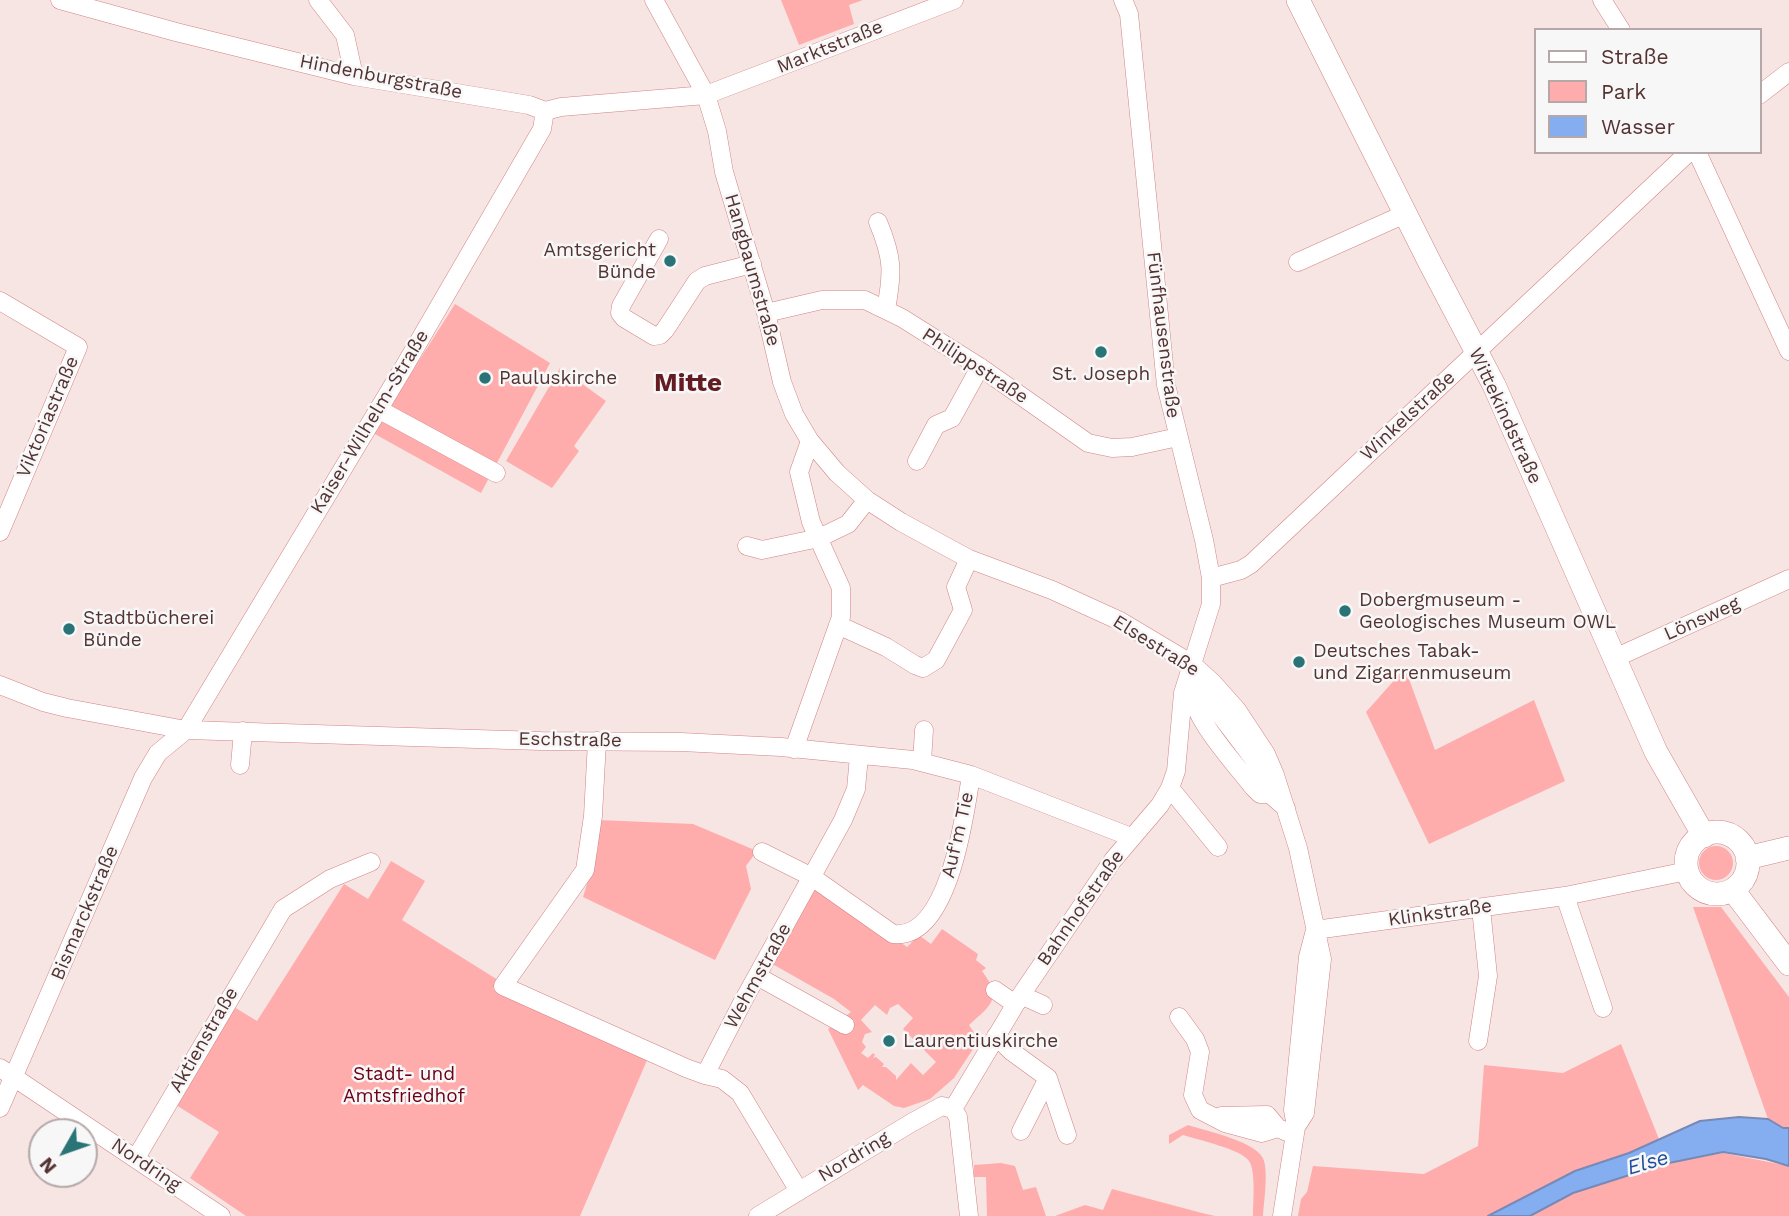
<!DOCTYPE html>
<meta charset="utf-8">
<style>
body{margin:0}
#map{position:relative;width:1789px;height:1216px;overflow:hidden;background:#f7e5e4;font-family:"Work Sans",sans-serif}
canvas{display:block}
.legend{position:absolute;left:1534px;top:28px;width:228px;height:126px;box-sizing:border-box;background:#f7f7f7;border:2px solid #b6a8a8;margin:0;padding:9px 12px;list-style:none;font-size:21px;color:#553232}
.legend li{display:flex;align-items:center;gap:14px;height:35px}
.legend b{width:35px;border:2px solid #b6a8a8}
.north{position:absolute;left:28px;top:1118px;width:70px;height:70px;box-sizing:border-box;background:#f7f7f7;border:2px solid #b6a8a8;border-radius:50%;rotate:230deg;font-size:19px;font-weight:700;line-height:28px;text-align:center;color:#553232}
.north::after{content:'';display:block;margin:auto;width:24px;height:32px;background:#2a7478;clip-path:polygon(50% 0,100% 100%,50% 72%,0 100%)}
</style>
<div id="map">
<canvas width="1789" height="1216"></canvas>
<ul class="legend">
<li><b style="height:9px;background:#fff"></b>Straße</li>
<li><b style="height:19px;background:#feadac"></b>Park</li>
<li><b style="height:19px;background:#85aef0"></b>Wasser</li>
</ul>
<div class="north">N</div>
</div>
<script>
const ctx = document.querySelector('canvas').getContext('2d');
ctx.lineJoin = 'round';
function paint(path, color) { ctx.fillStyle = color; ctx.fill(path, 'evenodd'); }
function stroke(path, color, width, dash) { ctx.strokeStyle = color; ctx.lineWidth = width; ctx.lineCap = dash ? 'butt' : 'round'; ctx.setLineDash(dash || []); ctx.stroke(path); }
function write(font, color, halo, rows, align = 'center') {
  ctx.font = font + ' "Work Sans",sans-serif'; ctx.lineWidth = 5; ctx.setLineDash([]); ctx.textBaseline = 'middle'; ctx.strokeStyle = halo; ctx.fillStyle = color; for (const [text, x, y, turn = 0] of rows) {
    ctx.save(); ctx.translate(x, y); ctx.rotate((+turn || 0) * Math.PI / 180); ctx.textAlign = isNaN(turn) ? turn : align; if (halo) ctx.strokeText(text, 0, 0); ctx.fillText(text, 0, 0); ctx.restore();
  }
}
paint(new Path2D(`
 M781,0H863L849,5L854,24L799,45Z
 M455,304L550,363L481,493L373,433Z
 M560,368L606,401L574,446L579,451L552,488L506,461Z
 M1405,668L1435,750L1534,700L1565,781L1429,844L1366,712Z
 M599,820L693,824L757,851L746,866L751,889L715,960L583,897L598,849Z
 M1699 863a17 17 0 1 1 34 0a17 17 0 1 1-34 0Z
 M391,861L425,881L402,920L498,980L493,989L648,1058L580,1216H246L190,1178L219,1132L176,1105L234,1007L257,1021L344,884L368,899Z
 M820,886L907,947L919,935L931,944L942,929L978,954L976,960L986,968L982,971C1003,999 991,1005 969,1025L979,1040L954,1078L930,1099L904,1108L894,1106L863,1085L858,1090L828,1029L851,1012L834,999L769,962L810,887ZM898,1004L913,1018L903,1029L936,1062L923,1075L911,1063L896,1080V1076L886,1067H882L884,1064L876,1057L873,1058L875,1055L873,1053L868,1058L861,1053L866,1047L862,1042L865,1034L872,1032L861,1020L875,1005L887,1015L890,1008Z
 M1693,907H1721L1789,997V1128H1783L1768,1119Z
 M1621,1044L1659,1139L1629,1153L1575,1171L1488,1216H1298L1301,1199L1307,1192L1313,1166L1424,1174L1478,1146L1484,1065L1563,1073Z
 M1188,1125C1206,1131 1260,1142 1264,1161C1268,1175 1264,1201 1263,1216H1253C1253,1203 1256,1171 1249,1161C1241,1149 1198,1140 1183,1135L1169,1144V1135Z
 M1723,1153L1789,1166V1216H1531L1573,1193L1664,1164Z
 M1001,1163L1015,1166L1023,1190L1036,1187L1046,1216H987L986,1177H974V1165Z
 M1112,1189L1202,1213L1215,1216H1055L1085,1205L1103,1210Z`), '#feadac');
const water = new Path2D(`
 M1739,1117L1768,1119L1783,1128H1789V1166L1766,1159L1723,1152L1664,1164L1573,1193L1530,1216H1488L1575,1171L1629,1153L1700,1121Z`);
paint(water, '#85aef0');
stroke(water, '#7789b7', 2);
const minor = new Path2D(`
 M60,0L176,32L354,76L529,105L545,111L561,107L706,95L954,0
 M318,0L345,35L354,76
 M654,0L706,95L717,131L724,172L766,313L782,382L794,414L810,441L837,473L867,500L901,522L969,559L1052,590L1120,621L1192,664L1213,683L1237,710L1266,754L1275,775L1298,848L1322,959L1305,1113L1296,1127
 M1602,0L1621,30
 M1759,95L1789,72
 M1697,152L1789,351
 M878,222C893,258 893,272 886,309
 M659,239L621,306L620,313L624,318L654,336L660,335L665,330L697,281L705,276L752,264
 M1298,262L1405,214
 M0,301L78,347L0,532
 M766,313L822,300H865L902,318L980,367L1088,443L1112,448L1132,447L1178,437
 M378,409L496,473
 M917,461L936,425L952,418L980,367
 M747,546L762,550L819,538L848,524L867,500
 M1211,578L1241,570L1251,564L1689,152
 M838,625L886,647L915,665L923,668L936,660L963,610L956,587L969,559
 M1615,658L1789,579
 M1194,680L1256,762L1268,781
 M0,685L43,702L67,708L186,730L541,741L681,742L781,747L913,760L971,775L1131,837
 M1192,686C1186,711 1237,766 1253,787L1260,794H1270L1286,808
 M597,741L593,816L585,870L503,986L686,1068L705,1075L743,1001L843,820L856,789L859,756
 M794,749L841,617V588L811,522L799,472L810,441
 M922,762L924,730
 M240,765L243,731
 M1170,788L1218,847
 M762,852L812,877L893,934C949,941 965,814 971,775
 M1565,896L1603,1008
 M1315,930L1565,896L1687,871
 M757,976L845,1025
 M995,990L1015,1004
 M1021,995L1043,1005
 M1179,1017L1195,1039L1200,1052L1193,1095L1200,1110L1225,1123L1262,1133L1278,1128
 M996,1036L1011,1051L1048,1078L1067,1135
 M1478,1041L1488,976L1481,908
 M0,1068L221,1216
 M705,1075L722,1079L740,1093L799,1191
 M0,1108L143,778L158,753L186,730L213,685L404,367L542,129L545,111
 M953,1109L1021,995L1113,860L1160,805L1170,788L1176,771L1183,693L1211,604V578L1204,540L1166,385L1129,14L1123,0
 M953,1109L958,1117L969,1216
 M1221,1116L1267,1115L1278,1128L1287,1132
 M1021,1131L1048,1078
 M136,1158L283,909L330,879L371,862
 M758,1216L911,1123L942,1106L953,1109
 M1282,1216L1296,1127L1293,1110L1308,957L1314,934`);
const major = new Path2D(`
 M1298,0L1430,263L1494,385L1656,752L1704,836
 M1686 863a31 31 0 1 1 62 0a31 31 0 1 1-62 0Z
 M1747,858L1789,848
 M1733,890L1789,964`);
stroke(minor, '#d48283', 19);
stroke(major, '#d48283', 24);
stroke(minor, '#fff', 18);
stroke(major, '#fff', 23);
for (const [x, y, r, color] of [
 [670,261,7,"#2a7478"],
 [1101,352,7,"#2a7478"],
 [485,378,7,"#2a7478"],
 [1345,611,7,"#2a7478"],
 [69,629,7,"#2a7478"],
 [1299,662,7,"#2a7478"],
 [889,1041,7,"#2a7478"]
]) { const dot = new Path2D(); dot.arc(x, y, r, 0, 2 * Math.PI); ctx.fillStyle = color; ctx.fill(dot); stroke(dot, '#f7f7f7', 2.5); }
write('19px', '#553232', '#f7f7f7', [
 ["Marktstraße",830,47,-22],
 ["Hindenburgstraße",381,77,11],
 ["Hangbaumstraße",752,270,74],
 ["Fünfhausenstraße",1163,335,83],
 ["Philippstraße",975,366,33],
 ["Winkelstraße",1408,416,-43],
 ["Wittekindstraße",1505,416,65],
 ["Viktoriastraße",48,417,-67],
 ["Kaiser-Wilhelm-Straße",370,422,-59],
 ["Lönsweg",1702,619,-24],
 ["Elsestraße",1156,646,32],
 ["Eschstraße",570,740,1],
 ["Auf'm Tie",958,835,-77],
 ["Bahnhofstraße",1081,908,-55],
 ["Bismarckstraße",85,913,-67],
 ["Klinkstraße",1440,913,-8],
 ["Wehmstraße",758,976,-61],
 ["Aktienstraße",204,1040,-60],
 ["Nordring",854,1157,-31],
 ["Nordring",146,1165,34]
]);
write('19px', '#553232', '#f7f7f7', [
 ["Amtsgericht",656,250,"right"],
 ["Bünde",656,272,"right"],
 ["St. Joseph",1101,374,"center"],
 ["Pauluskirche",499,378],
 ["Dobergmuseum -",1359,600],
 ["Geologisches Museum OWL",1359,622],
 ["Stadtbücherei",83,618],
 ["Bünde",83,640],
 ["Deutsches Tabak-",1313,651],
 ["und Zigarrenmuseum",1313,673],
 ["Laurentiuskirche",903,1041]
], 'left');
write('19px', '#6b0017', '#f7f7f7', [
 ["Stadt- und",404,1074],
 ["Amtsfriedhof",404,1096]
]);
write('italic 21px', '#1f4f9b', '#f7f7f7', [
 ["Else",1648,1163,-16]
]);
write('bold 26px', '#631c22', '#f7f7f7', [
 ["Mitte",688,383]
]);
</script>
